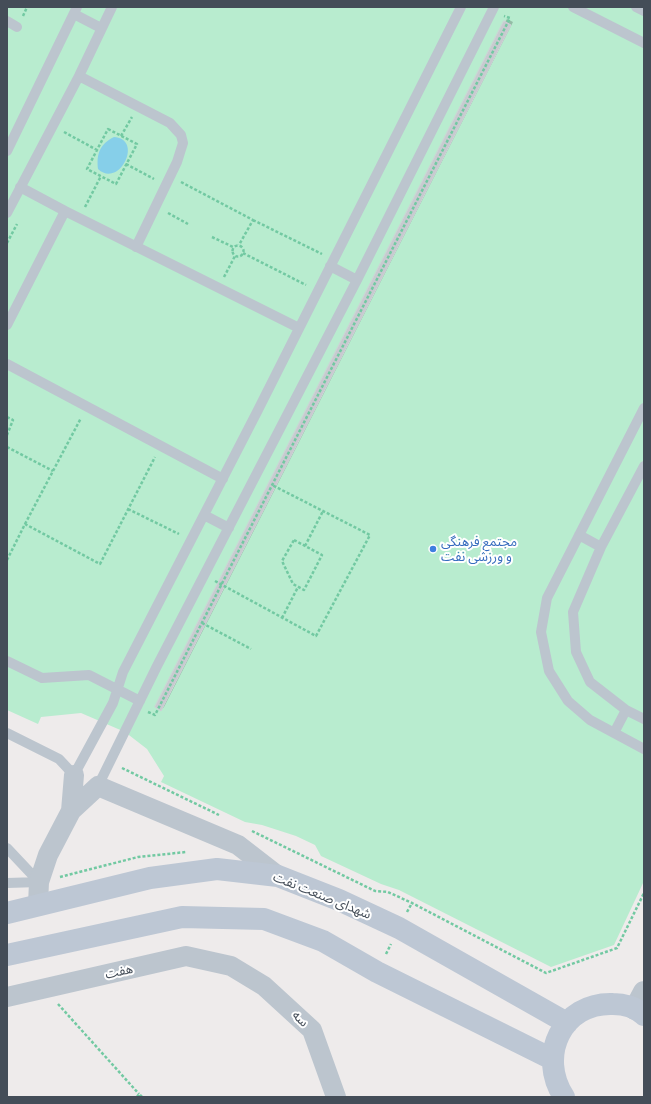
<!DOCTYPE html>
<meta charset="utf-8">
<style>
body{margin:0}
#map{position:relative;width:651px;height:1104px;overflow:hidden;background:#eeebeb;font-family:Karla,sans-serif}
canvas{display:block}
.frame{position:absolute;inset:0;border:8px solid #444d58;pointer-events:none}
</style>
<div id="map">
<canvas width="651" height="1104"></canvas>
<div class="frame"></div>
</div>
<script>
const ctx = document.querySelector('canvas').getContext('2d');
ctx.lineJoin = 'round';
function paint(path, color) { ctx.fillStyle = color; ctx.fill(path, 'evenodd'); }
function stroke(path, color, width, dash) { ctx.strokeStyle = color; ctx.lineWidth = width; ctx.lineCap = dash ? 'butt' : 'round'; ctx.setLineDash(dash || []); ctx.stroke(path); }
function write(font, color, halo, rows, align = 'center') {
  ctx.font = font + ' Karla,"Noto Sans Arabic",sans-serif'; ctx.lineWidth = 4; ctx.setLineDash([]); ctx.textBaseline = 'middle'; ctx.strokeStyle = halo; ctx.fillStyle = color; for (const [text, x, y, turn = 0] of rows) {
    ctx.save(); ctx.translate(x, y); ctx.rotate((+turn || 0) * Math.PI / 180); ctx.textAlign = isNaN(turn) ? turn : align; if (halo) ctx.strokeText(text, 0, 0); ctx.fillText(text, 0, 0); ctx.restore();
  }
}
paint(new Path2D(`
 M7,7H644V881L614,945L551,967L399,890L381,884L321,856L315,845L296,836L262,825L245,822L161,782L164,776L147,749L125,732L81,713L41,717L38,724L7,710Z`), '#b8eccf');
paint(new Path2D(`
 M114,137C144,139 119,189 98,169C96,154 100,144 114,137Z`), '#86cfe9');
paint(new Path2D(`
 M507,19L513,22L164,707L161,710L505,22Z`), '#0003');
const building = new Path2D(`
 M504,21L511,25L161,711L155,707Z`);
paint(building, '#c8cad0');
stroke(building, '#cfd1d7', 1);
stroke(new Path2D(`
 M23,16L27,7
 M108,129L137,144L116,184L87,169Z
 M64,132L97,150
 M121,136L132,117
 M126,164L154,179
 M181,182L253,220L239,245
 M85,207L101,176
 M168,213L188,224
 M253,220L322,254
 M212,237L233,247
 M7,243L17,224
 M232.5 251a5.5 5.5 0 1 1 11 0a5.5 5.5 0 1 1-11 0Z
 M243,253L306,285
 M224,277L235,256
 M7,417L13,420L7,435
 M7,447L53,471
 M128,509L179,534
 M25,524L81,418
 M294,540L322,555L304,590L293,584L282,561Z
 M305,546L323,511
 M7,560L25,524L100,564L155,457
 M215,581L316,636L370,535L272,485
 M282,618L298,587
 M202,623L251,649
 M148,712L155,715L184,658L510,18L504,16
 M122,768L219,815
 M252,831L375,891L388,892L412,903L546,973L617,948L644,893
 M60,877L138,857L186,852
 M407,912L412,903
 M386,954L391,944
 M58,1004L139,1094
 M137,1097L139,1094L142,1097`), '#72c9a2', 2.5, [3, 2]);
stroke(new Path2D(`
 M573,7L644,43
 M636,7L644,11
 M74,14L101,28
 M7,21L17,27
 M79,76L170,123L181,135L183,143L177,162L136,247
 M7,151L77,7
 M20,187L65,211L299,328
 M7,213L79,76L112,7
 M330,266L357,280
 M7,325L65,211
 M7,364L223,479
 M644,408L547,598L541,632L549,671L568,701L590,720L644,749
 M644,466L601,547L573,612L576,652L590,682L626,710L644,719
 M204,515L229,528
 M579,535L601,547
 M7,661L42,678L89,675L140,701
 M7,733L59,759L74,775L113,703L123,672L258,410L461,7
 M614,733L626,710
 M98,786L157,666L357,280L494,7
 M7,848L39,882
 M7,883L39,882`), '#bcc5ce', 10);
stroke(new Path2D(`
 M71,811L74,775
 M38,905L39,882L48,855L71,811L98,786L238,845L278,876
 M7,997L186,956L231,966L264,986L312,1030L336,1097`), '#bcc5ce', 20);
stroke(new Path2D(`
 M635,1009L644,992`), '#bcc5ce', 22);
stroke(new Path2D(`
 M7,913L150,878L217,869L278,876L339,900L399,928L567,1023
 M7,955L182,917L264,919L323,941L377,972L552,1059
 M564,1097C537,1056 562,1002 613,1004C623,1004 636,1007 644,1015`), '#bdc7d4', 22);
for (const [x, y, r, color] of [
 [433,549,4,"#3f7fe0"]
]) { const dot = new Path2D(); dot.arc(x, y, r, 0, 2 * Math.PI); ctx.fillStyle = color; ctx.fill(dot); stroke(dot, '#fff', 1.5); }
write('13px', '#366cbe', '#fff', [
 ["مجتمع فرهنگى",441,542],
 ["و ورزشى نفت",441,557]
], 'left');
write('13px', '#444d58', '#fff', [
 ["شهدای صنعت نفت",322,896,22],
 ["هفت",119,972,-13],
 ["سه",300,1019,43]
]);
</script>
